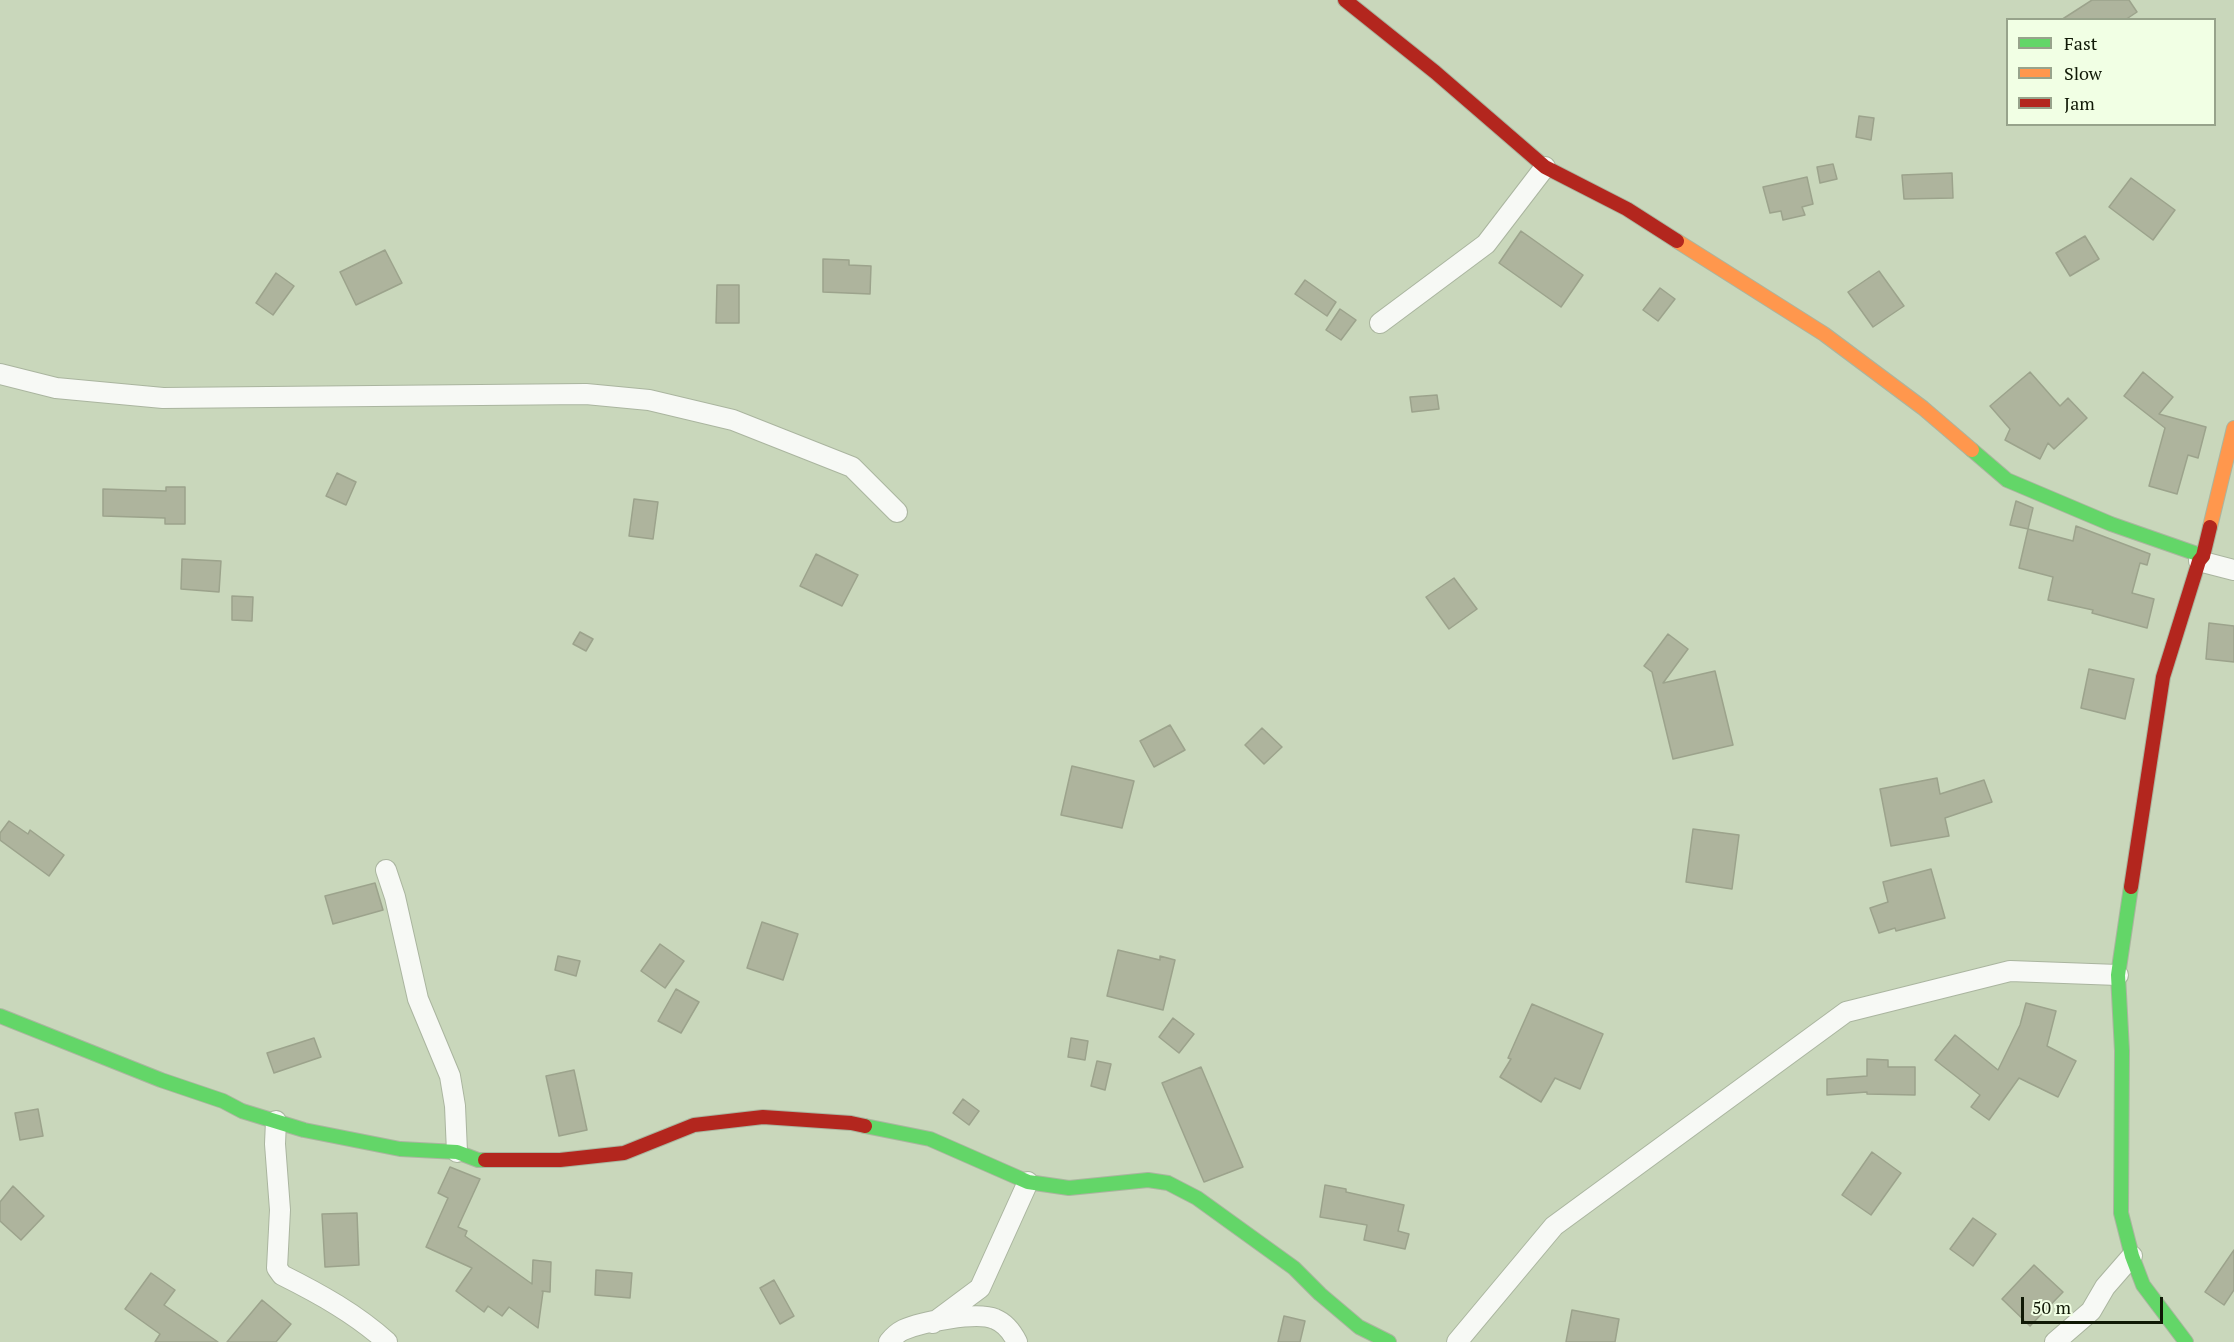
<!DOCTYPE html>
<style>
body{margin:0}
#map{position:relative;width:2234px;height:1342px;overflow:hidden;background:#c9d7bb;font-family:"PT Serif",serif}
canvas{display:block}
.legend{position:absolute;left:2006px;top:18px;width:210px;height:108px;box-sizing:border-box;background:#f1ffe4;border:2px solid #97a38b;margin:0;padding:8px 10px;list-style:none;font-size:18px;color:#101906}
.legend li{display:flex;align-items:center;gap:12px;height:30px}
.legend b{width:30px;border:2px solid #97a38b}
.scale{position:absolute;left:2021px;top:1297px;width:142px;height:27px;box-sizing:border-box;border:3px solid #101906;border-top:0;padding-left:8px;font-size:18px;line-height:21px;white-space:nowrap;color:#101906;-webkit-text-stroke:4px #f1ffe4;paint-order:stroke}
</style>
<div id="map">
<canvas width="2234" height="1342"></canvas>
<ul class="legend">
<li><b style="height:8px;background:#63d668"></b>Fast</li>
<li><b style="height:8px;background:#ff974d"></b>Slow</li>
<li><b style="height:8px;background:#b3261e"></b>Jam</li>
</ul>
<div class="scale">50 m</div>
</div>
<script>
const ctx = document.querySelector('canvas').getContext('2d');
ctx.lineJoin = 'round';
function paint(path, color) { ctx.fillStyle = color; ctx.fill(path, 'evenodd'); }
function stroke(path, color, width, dash) { ctx.strokeStyle = color; ctx.lineWidth = width; ctx.lineCap = dash ? 'butt' : 'round'; ctx.setLineDash(dash || []); ctx.stroke(path); }
const building = new Path2D(`
 M2092,0H2129L2137,12L2125,20H2061Z
 M1859,116L1874,118L1871,140L1856,137Z
 M1833,164L1837,179L1820,183L1817,167Z
 M1952,173L1953,198L1904,199L1902,175Z
 M1807,177L1813,204L1802,207L1805,215L1783,220L1781,211L1770,213L1763,187Z
 M2131,178L2175,210L2153,240L2109,207Z
 M1521,231L1583,275L1561,307L1499,263Z
 M2085,236L2099,259L2070,276L2056,253Z
 M385,250L402,283L356,305L340,272Z
 M823,259L849,260V265L871,266L870,294L823,292Z
 M1879,271L1904,306L1873,327L1848,292Z
 M276,273L294,286L273,315L256,303Z
 M1305,280L1336,302L1327,316L1295,294Z
 M717,285H739V323H716Z
 M1660,288L1675,299L1658,321L1643,310Z
 M1340,309L1356,320L1341,340L1326,330Z
 M2030,372L2060,406L2068,398L2087,418L2054,449L2048,443L2040,459L2005,440L2010,429L1990,406Z
 M2143,372L2173,397L2159,414L2206,427L2198,458L2188,455L2177,494L2149,486L2165,428L2124,396Z
 M1437,395L1439,409L1412,412L1410,397Z
 M337,473L356,482L346,505L326,496Z
 M166,487H185V524H165V518L103,516V489L166,491Z
 M634,499L658,502L653,539L629,536Z
 M2016,501L2033,508L2028,529L2073,541L2076,526L2150,554L2147,565L2140,563L2132,593L2154,599L2147,628L2092,613L2093,610L2048,600L2053,577L2019,568L2028,529L2010,525Z
 M816,554L858,575L842,606L800,586Z
 M182,559L221,561L219,592L181,589Z
 M1454,578L1477,609L1449,629L1426,597Z
 M232,596L253,597L252,621L232,620Z
 M2209,623L2234,626V662L2206,659Z
 M580,632L593,639L586,651L573,644Z
 M1668,634L1688,649L1663,683L1715,671L1733,745L1673,759L1652,672L1644,666Z
 M2089,669L2134,679L2125,719L2081,708Z
 M1170,725L1185,750L1154,767L1140,741Z
 M1262,728L1282,747L1264,764L1245,745Z
 M1072,766L1134,781L1122,828L1061,815Z
 M1937,778L1940,794L1984,780L1992,802L1945,818L1949,836L1891,846L1880,789Z
 M9,821L28,834L30,830L64,855L49,876L0,840V833Z
 M1693,829L1739,835L1732,889L1686,882Z
 M1931,869L1945,918L1896,931L1895,928L1879,933L1870,908L1888,902L1883,882Z
 M375,883L383,910L333,924L325,896Z
 M762,922L798,934L783,980L747,968Z
 M660,944L684,961L665,988L641,971Z
 M1118,950L1160,960V956L1175,960L1163,1010L1107,996Z
 M558,956L580,961L576,976L555,970Z
 M676,989L699,1002L681,1033L658,1021Z
 M2026,1003L2056,1011L2047,1046L2076,1061L2058,1097L2019,1078L1989,1120L1971,1107L1980,1095L1935,1060L1955,1035L1998,1070L2020,1025Z
 M1532,1004L1603,1034L1580,1089L1555,1078L1541,1102L1500,1077L1511,1059L1508,1058Z
 M1173,1018L1194,1034L1179,1053L1159,1037Z
 M314,1038L321,1057L274,1073L267,1053Z
 M1071,1038L1088,1041L1085,1060L1068,1057Z
 M1867,1059L1888,1060V1067H1915V1095L1867,1094V1092L1827,1095V1079L1867,1076Z
 M1097,1061L1111,1064L1105,1090L1091,1086Z
 M1201,1067L1243,1167L1204,1182L1162,1083Z
 M574,1070L587,1130L559,1136L546,1076Z
 M963,1099L979,1111L969,1125L953,1113Z
 M38,1109L43,1136L20,1140L15,1113Z
 M1872,1152L1901,1173L1871,1215L1842,1195Z
 M450,1167L480,1179L458,1227L467,1231L465,1236L532,1284L533,1260L551,1262L550,1292L542,1291L543,1292L538,1328L509,1307L502,1316L488,1306L484,1312L456,1291L472,1268L426,1247L448,1198L438,1193Z
 M1325,1185L1346,1189V1192L1404,1205L1398,1231L1409,1234L1405,1249L1364,1240L1367,1225L1320,1217Z
 M13,1186L44,1216L21,1240L0,1221V1202Z
 M357,1213L359,1265L325,1267L322,1214Z
 M1973,1218L1996,1234L1973,1266L1950,1249Z
 M2234,1250V1290L2224,1305L2205,1292Z
 M2034,1265L2063,1292L2030,1326L2002,1299Z
 M596,1270L632,1273L630,1298L595,1295Z
 M151,1273L175,1290L164,1305L218,1342H155L160,1334L125,1309Z
 M774,1280L794,1316L780,1324L760,1288Z
 M262,1300L291,1324L276,1342H227Z
 M1572,1310L1619,1319L1615,1342H1566Z
 M1284,1316L1305,1321L1300,1342H1278Z`);
paint(building, '#aeb49d');
stroke(building, '#9ca38c', 1.5);
const street = new Path2D(`
 M1380,323L1486,244L1545,167
 M0,374L56,388L163,398L586,394L649,400L733,420L852,467L897,512
 M2199,561L2234,570
 M386,870L395,897L418,999L450,1076L455,1106L457,1152
 M276,1121L275,1144L280,1210L277,1268L282,1275C320,1294 356,1314 387,1342
 M933,1323L980,1288L1028,1182
 M889,1342C893,1337 897,1333 903,1330C921,1322 977,1311 995,1319C1005,1323 1012,1332 1017,1342
 M1457,1342L1554,1226L1846,1012L2010,971L2118,975
 M2055,1342L2091,1311L2105,1287L2132,1256`);
const fast = new Path2D(`
 M1972,450L2007,480L2111,524L2203,556
 M2131,887L2118,975L2122,1051L2121,1213L2132,1256L2143,1285L2186,1342
 M0,1016L161,1080L223,1101L242,1111L304,1130L400,1149L457,1152L478,1160H485
 M865,1126L930,1139L1028,1182L1069,1188L1148,1180L1168,1183L1197,1198L1294,1268L1320,1294L1359,1327L1389,1342`);
const slow = new Path2D(`
 M1677,241L1824,334L1923,408L1972,450
 M2210,527L2234,428`);
const jam = new Path2D(`
 M1345,0L1435,72L1545,167L1627,209L1677,241
 M2131,887L2163,677L2199,561L2203,556L2210,527
 M485,1160H560L624,1153L694,1125L763,1117L851,1123L865,1126`);
stroke(street, '#aab59f', 22);
stroke(fast, '#aab59f', 16);
stroke(slow, '#aab59f', 16);
stroke(jam, '#aab59f', 16);
stroke(street, '#f7f9f5', 20);
stroke(fast, '#63d668', 14);
stroke(slow, '#ff974d', 14);
stroke(jam, '#b3261e', 14);
</script>
